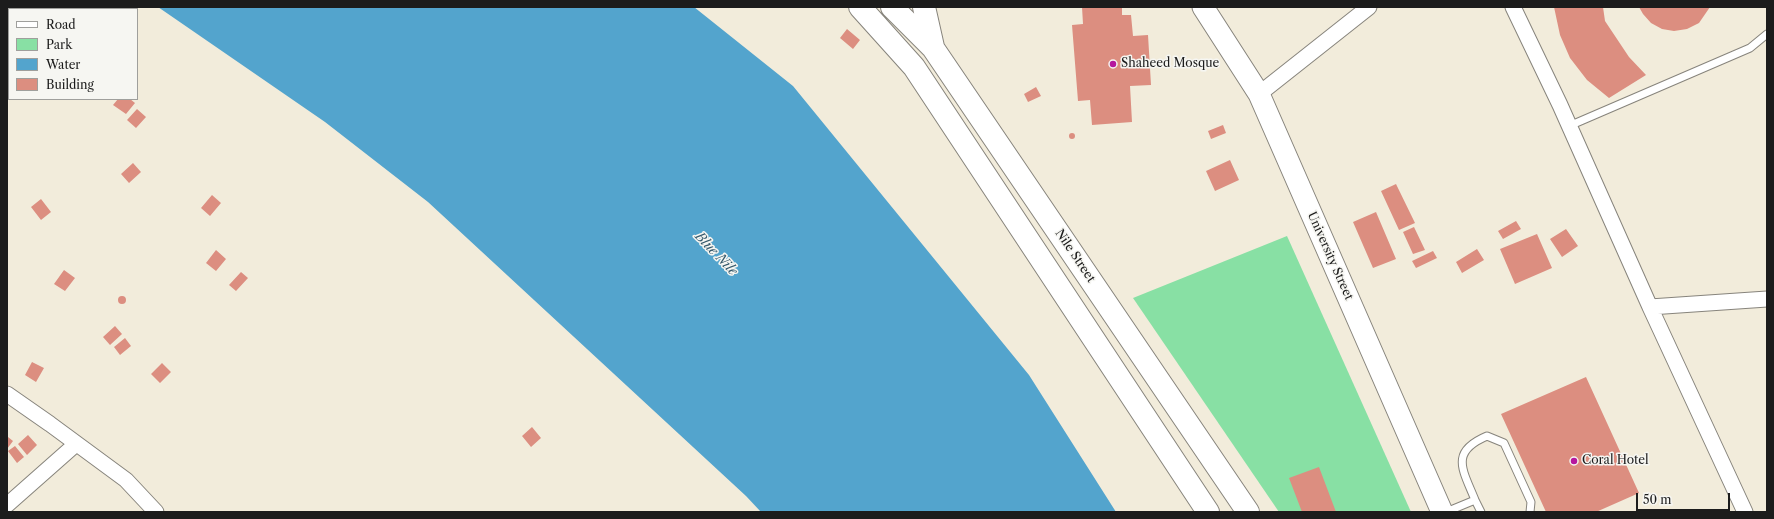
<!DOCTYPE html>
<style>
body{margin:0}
#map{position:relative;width:1774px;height:519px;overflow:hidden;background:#f2ecdb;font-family:"Libre Caslon Text",serif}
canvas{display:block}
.frame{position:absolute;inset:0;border:8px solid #1c1c1c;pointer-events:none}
.legend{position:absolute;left:8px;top:8px;width:130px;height:92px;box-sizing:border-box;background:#f6f6f2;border:1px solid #9f9f9c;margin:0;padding:5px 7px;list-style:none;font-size:12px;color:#1c1c1c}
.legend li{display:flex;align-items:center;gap:8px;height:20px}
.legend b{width:20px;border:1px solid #9f9f9c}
.scale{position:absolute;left:1636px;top:493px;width:94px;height:18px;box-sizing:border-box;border:2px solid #1c1c1c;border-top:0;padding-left:5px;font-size:12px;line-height:14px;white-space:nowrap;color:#1c1c1c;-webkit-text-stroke:3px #f6f6f2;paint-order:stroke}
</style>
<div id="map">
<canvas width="1774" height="519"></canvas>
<div class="frame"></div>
<ul class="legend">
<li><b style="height:5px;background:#fff"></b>Road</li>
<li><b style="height:11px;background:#88e0a4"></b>Park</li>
<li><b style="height:11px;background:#53a4cd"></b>Water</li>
<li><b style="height:11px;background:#dc8e80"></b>Building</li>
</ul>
<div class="scale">50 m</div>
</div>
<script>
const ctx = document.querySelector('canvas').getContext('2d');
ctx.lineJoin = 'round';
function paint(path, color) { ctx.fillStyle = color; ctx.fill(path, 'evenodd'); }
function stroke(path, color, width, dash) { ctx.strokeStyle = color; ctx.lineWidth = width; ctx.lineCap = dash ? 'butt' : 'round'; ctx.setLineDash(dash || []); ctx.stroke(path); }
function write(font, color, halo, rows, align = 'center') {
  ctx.font = font + ' "Libre Caslon Text",serif'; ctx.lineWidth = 3; ctx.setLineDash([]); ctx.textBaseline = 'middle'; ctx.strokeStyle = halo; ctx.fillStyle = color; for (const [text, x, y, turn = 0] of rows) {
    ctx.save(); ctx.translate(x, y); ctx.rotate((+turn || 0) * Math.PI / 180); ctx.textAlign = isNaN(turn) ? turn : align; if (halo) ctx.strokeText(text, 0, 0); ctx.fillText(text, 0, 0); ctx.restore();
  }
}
paint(new Path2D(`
 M1287,236L1411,512H1279L1133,298Z`), '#88e0a4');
paint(new Path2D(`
 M158,7H694L793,86L1029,375L1116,512H761L746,496L428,202L325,122Z`), '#53a4cd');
paint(new Path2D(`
 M1082,7H1122V15H1131L1133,36L1148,35L1151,85L1130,86L1132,122L1092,125L1090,100L1078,101L1072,25L1083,24Z
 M1554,7H1603L1605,21L1629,57L1646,75L1609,98L1587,80L1570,58L1560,35Z
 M1639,7H1710L1699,23L1687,29L1674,31L1662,29L1651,23L1643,14Z
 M847,29L860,40L853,49L840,38Z
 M1036,87L1041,96L1028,102L1024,94Z
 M118,99H130L135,103L126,114L113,105Z
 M137,109L146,117L136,128L127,120Z
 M1223,125L1226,133L1211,139L1208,131Z
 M1069 136a3 3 0 1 1 6 0a3 3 0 1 1-6 0Z
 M1230,160L1239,180L1215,191L1206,171Z
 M133,163L141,172L129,183L121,174Z
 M1396,184L1415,223L1399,230L1381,191Z
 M212,195L221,203L210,216L201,208Z
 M41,199L51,212L41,220L31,207Z
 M1376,212L1396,259L1373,268L1353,222Z
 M1516,221L1521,229L1503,239L1498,231Z
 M1414,227L1425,250L1413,254L1403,232Z
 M1566,229L1578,246L1562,257L1550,239Z
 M1537,234L1552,268L1515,284L1500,249Z
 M1477,249L1484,260L1462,273L1456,262Z
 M216,250L226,259L216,271L206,263Z
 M1433,251L1437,258L1416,268L1412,261Z
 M64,270L75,278L65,291L54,284Z
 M241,272L248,278L236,291L229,285Z
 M118 300a4 4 0 1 1 8 0a4 4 0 1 1-8 0Z
 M115,326L122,334L110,345L103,337Z
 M125,338L131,346L120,355L114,347Z
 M32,362L44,368L36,382L25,375Z
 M162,363L171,372L160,383L151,374Z
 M1586,377L1639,493L1596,512H1546L1501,414Z
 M532,427L541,438L531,447L522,436Z
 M28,435L37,445L27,455L18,444Z
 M8,437L13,441L7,449V439Z
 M15,446L24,457L17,463L8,451Z
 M1319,467L1336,512H1302L1289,478Z`), '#dc8e80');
const service = new Path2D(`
 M1569,126L1750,48L1767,34
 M1475,500C1463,470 1449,452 1487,436L1504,443L1531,502L1530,512
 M1446,512L1475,500L1481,512`);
const minor = new Path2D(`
 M1513,7L1560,105L1650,307L1767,299
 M1259,94L1369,7
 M1650,307L1745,512
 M7,394L50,424L126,480L156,512
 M7,505L76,444`);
const secondary = new Path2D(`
 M1203,7L1259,94L1442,512`);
const primary = new Path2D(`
 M860,7L914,67L1208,512
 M892,7L933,48L1248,512
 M924,7L933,47`);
stroke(service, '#87847c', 9);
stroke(minor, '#87847c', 17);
stroke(secondary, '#87847c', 23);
stroke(primary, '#87847c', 24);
stroke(service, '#fff', 7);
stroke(minor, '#fff', 15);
stroke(secondary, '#fff', 21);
stroke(primary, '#fff', 22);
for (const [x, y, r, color] of [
 [1113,64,4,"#b5179e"],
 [1574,461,4,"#b5179e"]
]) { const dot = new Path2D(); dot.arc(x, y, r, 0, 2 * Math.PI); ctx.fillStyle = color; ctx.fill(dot); stroke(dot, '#f6f6f2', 1.5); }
write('12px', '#1c1c1c', '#f6f6f2', [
 ["Shaheed Mosque",1121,64],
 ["Coral Hotel",1582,461]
], 'left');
write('12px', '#1c1c1c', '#f6f6f2', [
 ["Nile Street",1075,256,56],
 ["University Street",1330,256,66]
]);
write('italic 13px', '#35596c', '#f6f6f2', [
 ["Blue Nile",716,254,46]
]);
</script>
